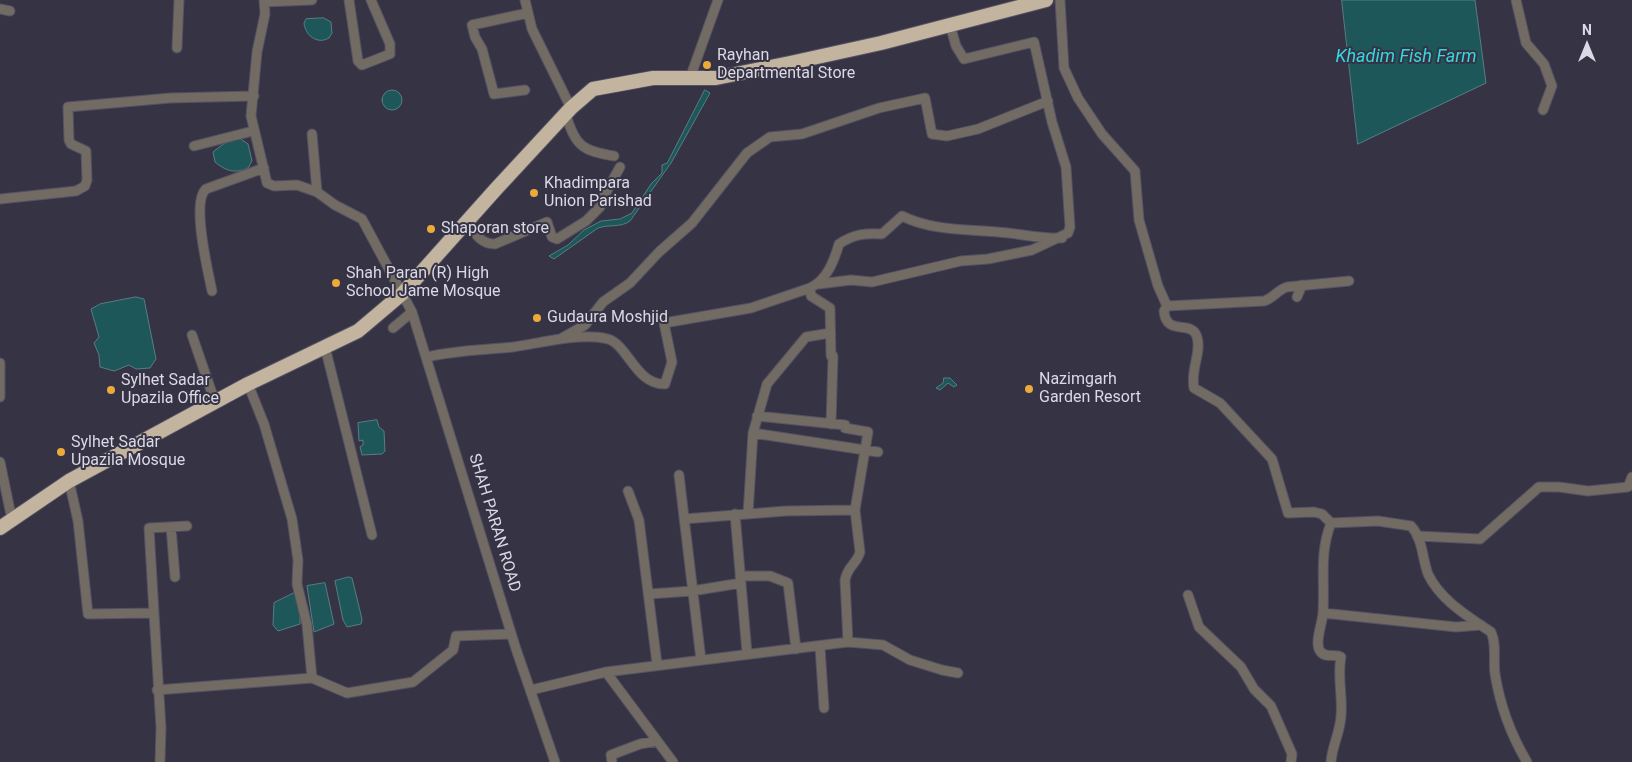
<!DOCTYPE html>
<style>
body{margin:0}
#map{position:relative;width:1632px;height:762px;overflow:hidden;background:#363345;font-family:Roboto,sans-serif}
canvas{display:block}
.north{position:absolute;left:1562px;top:20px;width:50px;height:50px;-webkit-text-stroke:4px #363345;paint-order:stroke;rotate:0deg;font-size:14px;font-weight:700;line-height:20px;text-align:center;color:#dbd9e5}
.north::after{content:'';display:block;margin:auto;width:18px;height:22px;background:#dbd9e5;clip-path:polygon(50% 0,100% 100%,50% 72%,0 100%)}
</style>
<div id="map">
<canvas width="1632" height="762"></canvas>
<div class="north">N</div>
</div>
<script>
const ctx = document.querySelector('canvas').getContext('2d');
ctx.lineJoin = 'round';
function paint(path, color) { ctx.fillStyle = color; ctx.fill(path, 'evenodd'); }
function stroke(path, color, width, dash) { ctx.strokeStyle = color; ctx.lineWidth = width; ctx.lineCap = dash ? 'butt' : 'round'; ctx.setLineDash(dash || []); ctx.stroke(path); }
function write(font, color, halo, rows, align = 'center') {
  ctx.font = font + ' Roboto,sans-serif'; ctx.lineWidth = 4; ctx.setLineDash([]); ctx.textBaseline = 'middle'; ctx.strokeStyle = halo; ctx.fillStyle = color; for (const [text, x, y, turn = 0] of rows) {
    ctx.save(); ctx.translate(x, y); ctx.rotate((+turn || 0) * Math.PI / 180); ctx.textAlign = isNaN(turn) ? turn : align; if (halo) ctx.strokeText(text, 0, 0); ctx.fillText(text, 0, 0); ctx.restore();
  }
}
const water = new Path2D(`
 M1342,0H1475L1486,83L1358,144Z
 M324,18L331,22L332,33L329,38C317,45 305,35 304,23L306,19Z
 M705,90L710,93L671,163L630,221C620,228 610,224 598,228L554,259L549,256L568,245L584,230L601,221L620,219L632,213L651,184L662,173V165L667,163Z
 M382 100a10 10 0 1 1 20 0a10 10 0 1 1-20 0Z
 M238,137L248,144L252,161L248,168C235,174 226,171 215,162L213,152L222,145Z
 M136,297L144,299L156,359L150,368L136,369L129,365L114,371L100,367L99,355L94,343L99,337L91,309L100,304Z
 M944,378H950L957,385L954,387L948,383L940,390L936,388L943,383Z
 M377,420L379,427L384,431L385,451L382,454L362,455L360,447L363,445V440L359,441L358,423Z
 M349,577L352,578L362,619L361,624L347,627L343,620L335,581Z
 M325,583L334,624L314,632L307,586Z
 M294,593L300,597V624L278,631L273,625L274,603Z`);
paint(water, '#1e575a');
stroke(water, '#577e84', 1);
const minor = new Path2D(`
 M264,0L265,14L257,52L251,116L267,183L274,186L297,185L317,192L335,205L362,219L412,312L516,649L555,762
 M349,0L358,61L362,65L390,54V44L371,0
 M525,0L532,29L571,108
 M1060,0L1064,68L1078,98L1102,134L1135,171L1139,220L1158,286L1167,306L1164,311C1166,337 1192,319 1197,337C1202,352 1190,370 1194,388L1220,403L1272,459L1288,513L1314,512L1322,514L1331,523L1378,521L1411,526C1423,539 1422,558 1428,574C1440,600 1469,617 1491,632C1497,645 1493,660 1495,674C1500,705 1511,735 1527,762
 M1516,0L1526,43L1544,64L1552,86L1543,110
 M264,2L312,0
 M0,9L10,11
 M177,48L179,0
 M690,78L718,0
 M525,90L494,94L482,49L475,37L472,25L528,13
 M566,115C575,146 583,151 614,156
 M312,134L317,192
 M194,146L253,131
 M0,199L76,191L85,186L87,180L86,151L71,144L69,140L68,107L170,98L254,96
 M467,222C475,233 480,244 495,244L547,222L552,237L557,239L586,221L600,207L604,196L620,167
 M819,284L851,280L872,282L961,261L988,259L1032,250L1068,233L1070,227L1066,167L1052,122L1034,42L964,59L956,46L950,25
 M810,288L811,296L830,308L831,356H833L831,424
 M212,291C208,271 191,202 206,189L264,168
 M1297,297L1302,285
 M1167,306L1264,301C1274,298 1277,290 1287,287L1349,281
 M393,328L412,312
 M192,335L215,402
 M562,338L585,325L603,302L630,283L659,252L692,223L747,153L770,137L802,134L879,108L925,98L932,134L947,136L978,129L1048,101
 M325,347L372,535
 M427,357C455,350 484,350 513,347C541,343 581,332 608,339C628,345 636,385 665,384L672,362L664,323L751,308L810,288C827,280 834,261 839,244C854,234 865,233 882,234L902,216C934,232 973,229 1008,233C1027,235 1042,239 1062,238
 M0,363V397
 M757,416L845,425V428L868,432L855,510L860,552C857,564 848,565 845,580L848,642
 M753,433L878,452
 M0,462L12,520
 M679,475L701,660
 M69,481L78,521L88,614L154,613L161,728L160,762
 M628,491L639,520L657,664
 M735,514L747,653
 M748,514L753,433L767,384L806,337L830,333
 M684,519L786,511L855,510
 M171,527L175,577
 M1417,536L1480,539L1539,487H1559L1588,491L1628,487L1632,477
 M740,576H770L788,583L796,649
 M649,594L692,591L741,583
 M1188,595L1199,627L1241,667L1254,689L1271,706L1292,754L1291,762
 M154,613L149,528L187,526
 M1323,613L1456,627L1481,625
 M820,647L824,708
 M606,672L673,762
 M312,678L347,693L413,682L453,650L456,636L511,634
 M157,690L312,678L307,625L297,584L298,560L292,519L264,424L248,384
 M531,690L606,672L848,642L883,645L910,660L942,670L958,673
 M612,762L611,755L640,744L657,741
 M1331,762C1332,746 1340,733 1341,716C1343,697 1337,677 1341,657C1335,653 1325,659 1320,651C1314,642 1323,622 1323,612C1325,580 1319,554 1331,523`);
const highway = new Path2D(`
 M0,528L69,481L248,384L358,331L403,293L496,189L571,108L593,89L653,78H716L790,63L881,43L1046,0`);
stroke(minor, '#545162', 11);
stroke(highway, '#545162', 16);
stroke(minor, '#716b63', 9);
stroke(highway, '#c3b4a0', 14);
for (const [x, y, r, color] of [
 [707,65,5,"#ebaa39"],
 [534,193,5,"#ebaa39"],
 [431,229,5,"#ebaa39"],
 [336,283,5,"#ebaa39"],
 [537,318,5,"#ebaa39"],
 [1029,389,5,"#ebaa39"],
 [111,390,5,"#ebaa39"],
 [61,452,5,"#ebaa39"]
]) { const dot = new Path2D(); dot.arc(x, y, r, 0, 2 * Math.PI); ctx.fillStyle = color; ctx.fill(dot); stroke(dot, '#363345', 2); }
write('16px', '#dbd9e5', '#363345', [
 ["Rayhan",717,56],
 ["Departmental Store",717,74],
 ["Khadimpara",544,184],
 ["Union Parishad",544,202],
 ["Shaporan store",441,229],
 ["Shah Paran (R) High",346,274],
 ["School Jame Mosque",346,292],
 ["Gudaura Moshjid",547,318],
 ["Nazimgarh",1039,380],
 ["Garden Resort",1039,398],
 ["Sylhet Sadar",121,381],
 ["Upazila Office",121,399],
 ["Sylhet Sadar",71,443],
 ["Upazila Mosque",71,461]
], 'left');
write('16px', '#dbd9e5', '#363345', [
 ["SHAH PARAN ROAD",494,523,73]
]);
write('italic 18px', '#34d9e0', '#363345', [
 ["Khadim Fish Farm",1406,57]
]);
</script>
